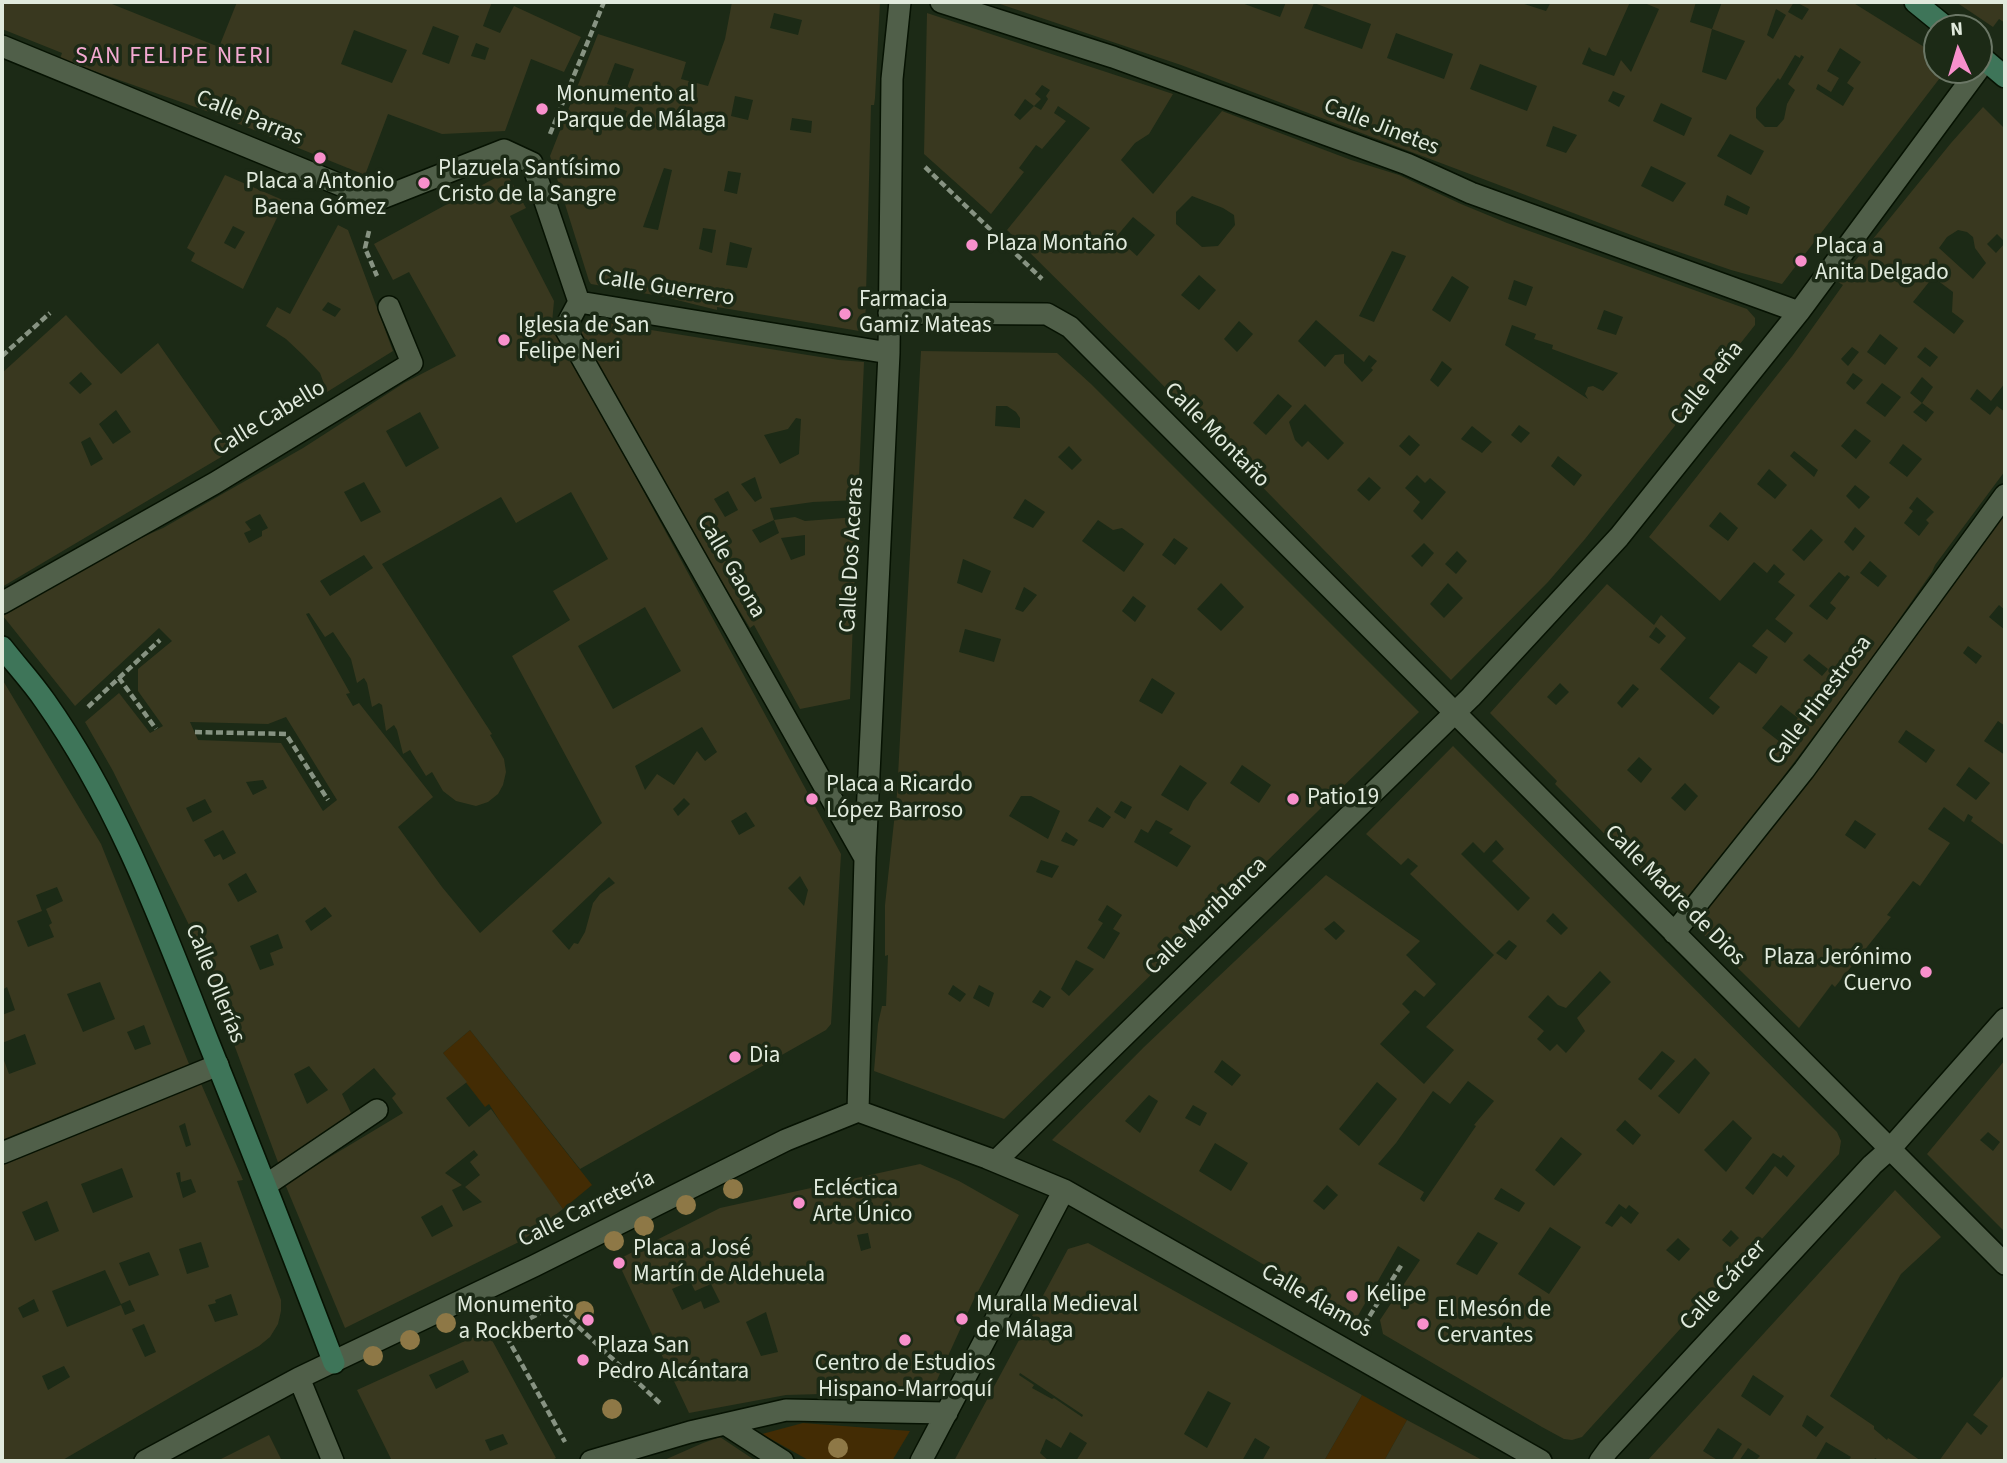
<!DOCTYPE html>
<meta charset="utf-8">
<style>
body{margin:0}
#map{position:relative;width:2007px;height:1463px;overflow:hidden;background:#1c2a16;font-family:"Source Sans 3",sans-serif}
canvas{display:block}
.frame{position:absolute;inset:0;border:4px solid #e1eadd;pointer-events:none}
.north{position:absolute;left:1923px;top:14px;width:70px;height:70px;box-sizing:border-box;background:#1c2a16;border:2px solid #6b7766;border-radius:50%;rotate:356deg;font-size:19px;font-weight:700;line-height:28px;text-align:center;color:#e1eadd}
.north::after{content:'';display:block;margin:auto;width:24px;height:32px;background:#f890cc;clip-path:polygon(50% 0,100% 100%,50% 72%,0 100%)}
</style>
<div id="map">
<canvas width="2007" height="1463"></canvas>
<div class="frame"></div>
<div class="north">N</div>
</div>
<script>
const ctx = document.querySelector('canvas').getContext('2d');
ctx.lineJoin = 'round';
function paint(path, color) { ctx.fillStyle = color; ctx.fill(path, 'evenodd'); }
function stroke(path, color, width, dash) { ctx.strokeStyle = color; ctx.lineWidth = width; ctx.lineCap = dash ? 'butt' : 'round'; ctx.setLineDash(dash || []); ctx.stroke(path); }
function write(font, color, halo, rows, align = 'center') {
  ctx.font = font + ' "Source Sans 3",sans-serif'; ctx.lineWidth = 7; ctx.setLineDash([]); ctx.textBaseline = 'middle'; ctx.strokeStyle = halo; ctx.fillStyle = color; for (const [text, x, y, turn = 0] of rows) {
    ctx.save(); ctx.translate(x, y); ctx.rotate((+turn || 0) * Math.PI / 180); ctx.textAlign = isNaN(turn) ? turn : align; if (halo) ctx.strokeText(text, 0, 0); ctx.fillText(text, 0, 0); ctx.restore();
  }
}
paint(new Path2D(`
 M470,1030L592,1185L563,1209L515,1145L489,1104L485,1107L443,1053Z
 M1362,1395L1407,1420L1384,1461H1324Z
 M803,1423L910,1431L892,1461H810L762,1434Z`), '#432c04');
paint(new Path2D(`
 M2,2H107L219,47L237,2H492L483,26L500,33L514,6L581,37L564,72L531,59L505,131L442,134L388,114L365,175L212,113L60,59L62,53L2,29ZM433,26L459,36L449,64L422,54ZM354,30L407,50L392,83L341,64ZM476,43L489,48L485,60L471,56Z
 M732,2H880L875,98L874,105H871L865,332L717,307V310L665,297L591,284L589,281L550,156L598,34L686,62L681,79L708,86L725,39ZM774,13L802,20L798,35L770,28ZM615,63L634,69L626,91L607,84ZM735,96L753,100L748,120L731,116ZM615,107L627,111L622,125L610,121ZM792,118L812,121L811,133L790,130ZM664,168L672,170L658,230L643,227ZM728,171L741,173L737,194L724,191ZM703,228L716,230L712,253L699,249ZM730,242L752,248L747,268L726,265Z
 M994,2H1239L1280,17L1286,2H1518L1546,11L1551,2H1630L1606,56L1592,51L1589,47L1582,64L1614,76L1621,60L1631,72L1659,9L1642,2H1696L1690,22L1712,29L1702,72L1726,80L1745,41L1712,29L1722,2H1794L1788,12L1802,20L1809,9L1796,2H1852L1937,55V70H1946L1782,284L1731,270L1650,242L1181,65ZM1314,3L1371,24L1362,49L1304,28ZM1776,9L1786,15L1773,39L1767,35ZM1396,33L1453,54L1444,79L1387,58ZM1840,48L1861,62L1847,83L1854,88L1843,106L1816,89L1818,84L1831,92L1839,78L1827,71ZM1795,55L1800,58L1801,55L1804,57L1788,84L1795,90L1787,104L1784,119L1777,127H1765L1756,118V108L1778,78L1780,80ZM1480,64L1537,86L1527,111L1470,89ZM1613,91L1625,96L1619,107L1608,101ZM1661,103L1692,118L1684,136L1653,121ZM1553,126L1577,135L1566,153L1546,146ZM1730,134L1764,151L1751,175L1717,156ZM1651,166L1686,183L1673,202L1641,186ZM1727,195L1750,207L1747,215L1724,205Z
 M1956,2H2005V23L1999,19L1993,27Z
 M927,13L1173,94L1149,134L1135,143L1121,160L1153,194L1222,111L1351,160L1399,175L1461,204L1507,223L1747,309L1755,318V325L1585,539L1548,582L1451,680L1149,371L1007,230L1090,128L1058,106L1054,113L1066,121L1042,149L1036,145L1019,168L1024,172L991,214L924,154ZM1042,85L1050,90L1046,96L1048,99L1041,110L1034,106L1020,120L1014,115L1025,99L1034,106L1041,99L1035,94ZM1192,196L1223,208L1234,215L1235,225L1218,246L1202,247L1176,224V212ZM1133,217L1155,235L1137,256L1116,237ZM1392,251L1406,256L1374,322L1359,316ZM1199,275L1216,290L1199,310L1181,295ZM1452,276L1469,287L1450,322L1432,310ZM1514,280L1533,287L1526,306L1508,299ZM1604,310L1623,317L1616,335L1597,329ZM1316,320L1364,362L1369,355L1377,361L1371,368L1373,370L1362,382L1344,363V354L1335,355L1325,367L1298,341ZM1239,321L1253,334L1237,352L1224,339ZM1512,325L1536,334L1534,339L1553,345L1552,349L1618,373L1603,391L1593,386L1588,387L1585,394L1588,399L1505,345ZM1442,361L1452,369L1438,387L1430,380ZM1278,394L1292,406L1266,435L1253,423ZM1305,404L1344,443L1328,460L1308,441L1302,447L1295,440L1289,422ZM1519,425L1530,433L1521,443L1511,435ZM1472,426L1492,442L1482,453L1461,439ZM1409,435L1420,445L1410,456L1399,446ZM1558,456L1582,475L1574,486L1551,466ZM1417,475L1425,483L1430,478L1446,492L1422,520L1413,511L1420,502L1405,488ZM1369,477L1381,488L1369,501L1357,490ZM1424,543L1434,553L1422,567L1411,556ZM1457,551L1467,561L1456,574L1445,564ZM1448,583L1463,598L1444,618L1430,604Z
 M1983,107L2005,129V242L1997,234L1987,244L1996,253L2005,243V383L1991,401L1977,389L1970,399L1990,415L1997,406L2005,412V471L1935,565L1932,572L1873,657L1756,813L1678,908L1555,784L1557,781L1490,713L1607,584L1654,625L1661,615L1686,638L1660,669L1713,715L1720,707L1709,698L1739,662L1756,674L1768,657L1752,646L1767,629L1785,643L1793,633L1775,619L1795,595L1778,582L1785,574L1774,564L1767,573L1754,562L1720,601L1649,537L1793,355L1843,285L1838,282L1951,143ZM1958,230L1967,232L1973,237L1975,248L1986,263L1973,279L1939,248L1947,237ZM1933,277L1953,292L1952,312L1964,321L1954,334L1913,302ZM1880,334L1898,348L1885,365L1867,352ZM1852,347L1859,352L1848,366L1841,359ZM1925,347L1938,357L1930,367L1917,357ZM1853,373L1863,380L1854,390L1846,383ZM1922,377L1933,387L1922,403L1934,412L1926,422L1913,412L1922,403L1910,393ZM1882,383L1901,397L1885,417L1866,403ZM1855,429L1871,441L1856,459L1841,446ZM1903,444L1922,459L1907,477L1889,463ZM1794,451L1818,470L1814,477L1790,456ZM1769,469L1787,485L1775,499L1757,484ZM1855,485L1870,497L1859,509L1846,496ZM1917,497L1934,512L1926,520L1929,523L1919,536L1904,523L1913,511L1909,508ZM1720,512L1738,528L1728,541L1709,526ZM1855,527L1865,536L1853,551L1844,542ZM1811,529L1823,540L1804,561L1792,550ZM1870,561L1887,576L1878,587L1860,573ZM1839,572L1845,577L1847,575L1850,577L1830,603L1836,608L1827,620L1809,606ZM1656,627L1666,636L1659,644L1649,637ZM1809,654L1828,669L1822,676L1803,660ZM1560,683L1569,692L1556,705L1547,697ZM1633,684L1639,689L1622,708L1617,703ZM1781,705L1798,718L1780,742L1762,728ZM1639,757L1652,769L1641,783L1627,770ZM1685,783L1698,796L1685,811L1671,798Z
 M506,172L526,208L510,216L554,301L552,323L841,854L831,1024L826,1030L580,1169L470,1030L443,1053L467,1082L446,1098L469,1127L491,1109L563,1209L523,1240L345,1328L285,1184L403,1113L392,1098L396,1094L374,1068L342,1094L351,1113L320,1139L279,1165L191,929L113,771L85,722L119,693L150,733L163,726L138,691V669L172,641L159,628L75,706L3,616L118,548L163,528L217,497L303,448L404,383L456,356L409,272L393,280L374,244ZM420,412L439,448L406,467L386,431ZM364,482L381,512L361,522L344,492ZM571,492L608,559L553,591L570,620L512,656L602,823L480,933L442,887L398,827L433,797L359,703L353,706L346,694L350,693L306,614L309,613L325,637L333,632L351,659L357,683L364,678L367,683L372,707L379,703L382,705L386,731L394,725L397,730L403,754L410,750L426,776L432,772L443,791L456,801L476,806L488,802L498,794L503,785L506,772L504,759L490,735L492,734L382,564L501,497L516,523ZM260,514L268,528L262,531V536L249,543L244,533L251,530L245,522ZM364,555L373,568L330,596L320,581ZM645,607L681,671L613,709L578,646ZM286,717L337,800L323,811L281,743L198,740L190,722L268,724ZM702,727L717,752L705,761L697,751L674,785L657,774L645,790L635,766ZM263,780L267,788L253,795L246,782ZM684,798L690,804L678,816L673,809ZM205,799L212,812L193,822L186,808ZM746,812L755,826L739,835L731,821ZM223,830L236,853L223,860L220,854L214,857L204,840ZM246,873L257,892L238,902L228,884ZM800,876L808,890L804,906L788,888ZM609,877L615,883L600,894L593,903L585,932L578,944L574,943L569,950L552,931ZM325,907L332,916L311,931L305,921ZM278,934L283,948L270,953L274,965L260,970L250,946ZM309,1066L328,1090L307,1104L294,1074ZM474,1150L478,1155L470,1162L480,1175L465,1187L482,1202L463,1211L452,1190L462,1185L445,1173ZM442,1205L453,1226L432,1237L421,1217Z
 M225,175L285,201L243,289L191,261L195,253L187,248ZM233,226L245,232L235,249L224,243Z
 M338,225L348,230L393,351L327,392L320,373L304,356L286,339L266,326L277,307L290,314ZM328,302L341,309L335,317L322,310Z
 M66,315L121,374L158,343L233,450L2,587V373ZM81,372L92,384L80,394L69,383ZM116,410L131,432L113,444L99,424ZM90,437L103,459L91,466L81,442Z
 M601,322L839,360L864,362L858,500L813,502L770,508L774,520L752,530L760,543L779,533L774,520L795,517L805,521L857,517L850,699L800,709L754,625L750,628L706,556L578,334ZM796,418L801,419L799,454L780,464L764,435L788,429ZM755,477L762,498L755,502L741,484ZM728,491L738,510L725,517L714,499ZM805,535V555L791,560L781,538Z
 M921,351L1057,353L1091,384L1419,712L1004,1119L874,1071L878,1024L882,1006H886L888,955L885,956V905L897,794ZM996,406H1007L1016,412L1020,418V428L995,426ZM1069,446L1082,460L1072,470L1058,457ZM1025,499L1045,512L1033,528L1013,518ZM1098,520L1113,530L1122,528L1144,544L1124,572L1082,541ZM1174,538L1188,548L1175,565L1162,555ZM963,559L991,571L982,593L957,583ZM1221,583L1244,607L1221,631L1197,609ZM1024,587L1037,595L1023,612L1015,609ZM1133,596L1146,606L1135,622L1122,611ZM965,629L1001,639L994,662L959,652ZM1152,678L1175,693L1162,714L1139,701ZM1180,765L1207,783L1193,801L1188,811L1161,795ZM1242,765L1271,785L1259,803L1230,783ZM1021,796H1031L1060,811L1048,839L1009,816ZM1121,801L1132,807L1125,819L1114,812ZM1097,807L1111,817L1103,828L1088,821ZM1156,820L1173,829L1169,833L1191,846L1177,867L1134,842L1141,829L1148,833ZM1066,832L1078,840L1074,846L1061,841ZM1041,860L1059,866L1052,878L1036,872ZM1107,905L1122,915L1113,929L1120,933L1104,959L1087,948L1103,923L1098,920ZM1076,960L1094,969L1069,996L1061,989ZM953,985L966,994L960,1002L948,994ZM979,985L994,993L989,1007L973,998ZM1040,990L1051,997L1043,1008L1032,1002Z
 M2005,510V610L1999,605L1989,617L2005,630V726L1998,721L1984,741L2005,755V846L1971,821L1973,817L1968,814L1964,822L1944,807L1928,829L1950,843L1920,886L1913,881L1910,885L1887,915L1891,917L1835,987L1832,984L1799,1028L1693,924ZM1968,646L1982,656L1976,664L1963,653ZM1906,730L1935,750L1926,763L1898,742ZM1969,767L1990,783L1976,800L1956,785ZM1855,820L1876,834L1865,849L1845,835Z
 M2,679L101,844L191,1069L2,1147V1055L9,1074L36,1064L25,1034L2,1043V1015L15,1010L7,987L2,990ZM57,887L63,901L46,909L52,923L49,925L54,937L28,947L17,921L42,911L36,895ZM100,982L115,1019L83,1032L67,994ZM144,1025L151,1044L135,1050L127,1032Z
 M1453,746L1824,1119L1837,1132L1841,1141L1839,1154L1582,1437L1572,1440L1564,1439L1542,1427L1383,1334L1380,1320L1420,1260L1398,1246L1356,1319L1052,1140L1144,1047L1326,875L1420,941L1406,955L1436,984L1424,997L1415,990L1402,1004L1410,1012L1380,1044L1424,1084L1454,1050L1426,1027L1494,955L1410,874L1418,866L1408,858L1401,865L1366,834ZM1496,840L1504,849L1492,861L1530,898L1518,911L1461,854L1473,842L1484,853ZM1553,913L1568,928L1561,935L1546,921ZM1334,921L1345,931L1336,940L1324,929ZM1509,940L1517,946L1506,960L1496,953ZM1600,971L1611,982L1577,1018L1585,1031L1566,1053L1557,1044L1550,1051L1537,1039L1544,1031L1528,1017L1548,995L1558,1005L1566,1008ZM1662,1051L1675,1061L1651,1090L1638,1079ZM1695,1058L1710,1073L1679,1114L1658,1096ZM1222,1060L1241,1075L1232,1086L1214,1072ZM1468,1081L1494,1101L1474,1125L1476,1126L1424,1202L1420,1199L1424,1192L1378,1164L1396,1143L1433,1091L1450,1104ZM1377,1082L1397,1099L1359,1146L1339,1129ZM1149,1095L1158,1101L1140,1133L1125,1121ZM1193,1105L1207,1113L1200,1126L1185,1118ZM1625,1120L1641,1135L1633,1145L1616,1130ZM1733,1120L1752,1138L1726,1172L1704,1150ZM1561,1137L1582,1154L1554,1186L1535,1170ZM1215,1143L1248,1163L1231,1191L1199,1171ZM1773,1153L1781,1158L1783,1155L1795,1166L1787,1177L1775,1166L1753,1195L1745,1188ZM1327,1185L1338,1195L1324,1210L1313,1201ZM1501,1188L1525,1203L1519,1212L1494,1199ZM1619,1204L1626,1209L1629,1205L1639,1213L1631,1224L1621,1216L1612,1227L1605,1223ZM1550,1227L1581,1247L1549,1294L1518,1274ZM1731,1230L1739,1238L1730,1247L1722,1240ZM1478,1232L1498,1243L1477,1275L1456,1264ZM1678,1238L1690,1249L1679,1261L1666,1250ZM1504,1322L1514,1328L1507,1340L1497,1334Z
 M2005,1060V1232L1927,1154ZM1988,1132L2000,1142L1993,1151L1980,1140Z
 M199,1079L243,1180L237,1181L281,1300V1311L278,1324L270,1337L259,1346L61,1461H2V1159ZM185,1123L191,1145L186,1147L179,1126ZM122,1168L133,1197L93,1213L81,1184ZM180,1172L181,1182L191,1179L196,1192L183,1198L176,1173ZM47,1201L59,1231L35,1241L22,1212ZM201,1242L209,1267L187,1274L179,1249ZM149,1252L159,1275L129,1286L119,1263ZM105,1270L121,1304L130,1300L135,1311L125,1315L121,1305L67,1327L52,1291ZM231,1294L238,1315L215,1322L208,1305L216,1303L215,1300ZM34,1299L39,1311L23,1318L18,1308ZM144,1324L156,1352L145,1357L132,1329ZM64,1366L70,1377L48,1390L42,1376Z
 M920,1164L959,1181L1019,1215L974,1299L932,1391L786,1395L689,1413L617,1260L720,1208ZM868,1233L871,1248L861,1251L857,1235ZM690,1281L695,1291L711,1284L720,1302L704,1309L701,1301L682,1310L672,1289ZM766,1312L778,1352L761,1356L746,1322Z
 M1895,1190L1941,1237L1901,1274L1830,1396L1874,1426V1429L1887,1440L1888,1438L1921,1461H1880L1875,1458L1873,1461H1848L1851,1457L1826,1442L1815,1461H1762L1757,1459L1760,1456L1748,1448L1739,1461H1731L1742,1444L1718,1428L1703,1451L1719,1461H1647ZM1753,1375L1784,1396L1770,1416L1741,1396ZM1807,1415L1824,1427L1816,1437L1802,1426Z
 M1088,1243L1362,1395L1324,1461H1262L1270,1447L1255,1438L1242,1461H1076L1087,1443L1070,1432L1061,1448L1046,1439L1040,1453L1049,1461H954L1068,1249ZM1020,1373L1083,1415L1082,1417L1054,1398L1052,1399L1032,1388L1034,1385L1019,1375ZM1208,1391L1231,1403L1207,1448L1184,1434Z
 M487,1331L556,1458L550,1461H392L357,1390ZM463,1360L469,1372L436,1389L429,1375ZM503,1434L508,1444L490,1451L485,1440Z
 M2005,1374V1461H1939L1967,1422L1981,1435L1988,1426L1973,1415Z
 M1407,1420L1467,1452L1484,1461H1384Z
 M269,1435L282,1461H217Z
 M720,1437L756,1461H662L703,1443Z`), '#39381f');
const lane = new Path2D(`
 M266,1185L377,1110`);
const street = new Path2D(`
 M941,2L1113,57L1407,164L1471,193L1799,312
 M2,46L377,200L504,150L532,163L579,302L889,353
 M579,302L565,328L865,858
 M889,313L1047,314L1070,327C1383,639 1693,952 2005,1264
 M2,603L215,483L412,363L389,307
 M1674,933L1804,770L2005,495
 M858,1111L865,858L889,353L892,79L900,2
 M2,1153L218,1065
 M996,1161L1471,697L1619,537L1799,312L1978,70
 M299,1378L333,1461
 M725,1424L783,1461
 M145,1461L299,1378L534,1266L786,1140L858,1111L987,1158L1064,1190L1541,1461
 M591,1461L690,1432L786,1410L947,1413
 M921,1461L1064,1190
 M1600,1461L1608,1450L1872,1165L1890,1149L2005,1019`);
const secondary = new Path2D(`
 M1915,2L1947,28
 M1979,55L2005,77
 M2,647C16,665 32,682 45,701C118,804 162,924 208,1041C251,1148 293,1255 334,1363`);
stroke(lane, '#061202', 24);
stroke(street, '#061202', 24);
stroke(secondary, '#061202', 24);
stroke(new Path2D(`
 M550,134L604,2
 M925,167L1042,279
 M369,231L365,248L377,276
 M2,356L50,313
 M119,678L160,640
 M88,707L119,678L156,729
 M195,732L286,734L328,800
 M550,1296L555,1305L504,1332L565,1442
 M555,1305L662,1405
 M1364,1325L1402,1264`), '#879382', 4.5, [7, 3.5]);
stroke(lane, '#505f49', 21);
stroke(street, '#505f49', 21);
stroke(secondary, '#3e7559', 21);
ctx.fillStyle = '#8e7846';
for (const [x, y] of [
 [733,1189],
 [686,1205],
 [644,1226],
 [614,1241],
 [584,1311],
 [446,1323],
 [410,1340],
 [373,1356],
 [612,1409],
 [838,1448]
]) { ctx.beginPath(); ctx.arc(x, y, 10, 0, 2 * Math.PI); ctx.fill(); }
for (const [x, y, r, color] of [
 [542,109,7,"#f890cc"],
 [320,158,7,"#f890cc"],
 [424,183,7,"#f890cc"],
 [972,245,7,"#f890cc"],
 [1801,261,7,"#f890cc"],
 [845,314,7,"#f890cc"],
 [504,340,7,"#f890cc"],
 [812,799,7,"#f890cc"],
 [1293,799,7,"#f890cc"],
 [1926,972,7,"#f890cc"],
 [735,1057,7,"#f890cc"],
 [799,1203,7,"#f890cc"],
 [619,1263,7,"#f890cc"],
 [1352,1296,7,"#f890cc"],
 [962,1319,7,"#f890cc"],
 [588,1320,7,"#f890cc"],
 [1423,1324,7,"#f890cc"],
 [905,1340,7,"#f890cc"],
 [583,1360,7,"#f890cc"]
]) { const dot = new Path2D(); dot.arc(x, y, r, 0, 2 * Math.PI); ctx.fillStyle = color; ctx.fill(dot); stroke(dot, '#1c2a16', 2.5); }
write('23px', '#e1eadd', '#1c2a16', [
 ["Monumento al",556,96],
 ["Parque de Málaga",556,122],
 ["Plazuela Santísimo",438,170],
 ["Cristo de la Sangre",438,196],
 ["Placa a Antonio",320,183,"center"],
 ["Baena Gómez",320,209,"center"],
 ["Plaza Montaño",986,245],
 ["Placa a",1815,248],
 ["Anita Delgado",1815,274],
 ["Farmacia",859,301],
 ["Gamiz Mateas",859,327],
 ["Iglesia de San",518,327],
 ["Felipe Neri",518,353],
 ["Placa a Ricardo",826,786],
 ["López Barroso",826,812],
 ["Patio19",1307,799],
 ["Plaza Jerónimo",1912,959,"right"],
 ["Cuervo",1912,985,"right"],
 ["Dia",749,1057],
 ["Ecléctica",813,1190],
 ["Arte Único",813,1216],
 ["Placa a José",633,1250],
 ["Martín de Aldehuela",633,1276],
 ["Kelipe",1366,1296],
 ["Muralla Medieval",976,1306],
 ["de Málaga",976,1332],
 ["Monumento",574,1307,"right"],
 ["a Rockberto",574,1333,"right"],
 ["El Mesón de",1437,1311],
 ["Cervantes",1437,1337],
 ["Plaza San",597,1347],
 ["Pedro Alcántara",597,1373],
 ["Centro de Estudios",905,1365,"center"],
 ["Hispano-Marroquí",905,1391,"center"]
], 'left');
write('23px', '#e1eadd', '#1c2a16', [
 ["Calle Parras",249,119,22],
 ["Calle Jinetes",1381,128,21],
 ["Calle Guerrero",666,289,9],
 ["Calle Peña",1708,384,-51],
 ["Calle Cabello",270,419,-31],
 ["Calle Montaño",1216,436,45],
 ["Calle Dos Aceras",853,555,-87],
 ["Calle Gaona",730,567,60],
 ["Calle Hinestrosa",1821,701,-53],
 ["Calle Madre de Dios",1674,896,45],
 ["Calle Mariblanca",1207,917,-44],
 ["Calle Ollerías",214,984,68],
 ["Calle Carretería",587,1210,-26],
 ["Calle Cárcer",1724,1286,-47],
 ["Calle Álamos",1316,1302,30]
]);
ctx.letterSpacing = '2px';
write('24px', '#f4aad2', '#1c2a16', [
 ["SAN FELIPE NERI",174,58]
]);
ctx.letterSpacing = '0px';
</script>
